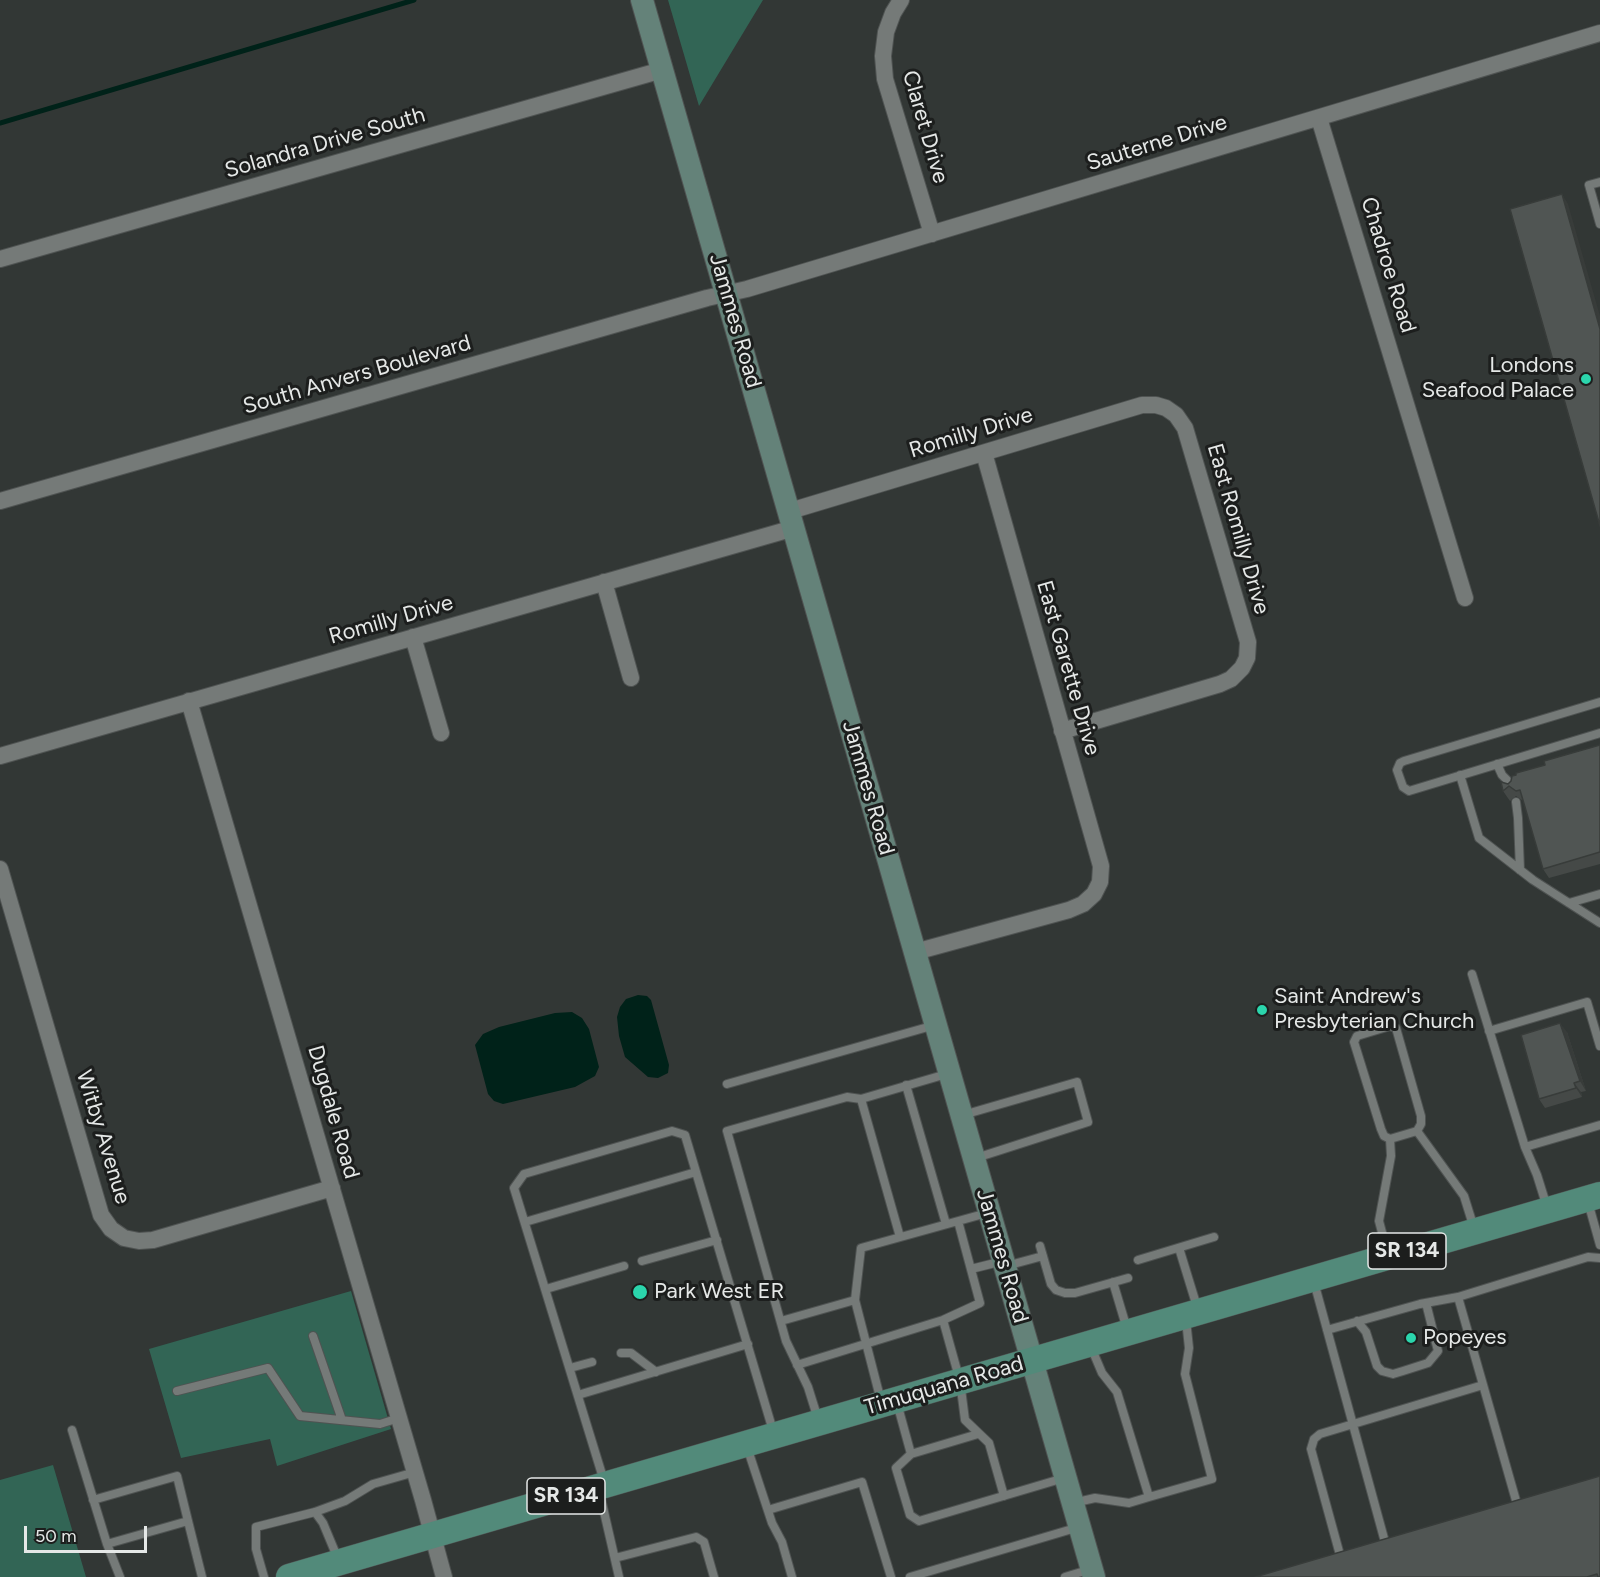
<!DOCTYPE html>
<style>
body{margin:0}
#map{position:relative;width:1600px;height:1577px;overflow:hidden;background:#323735;font-family:Figtree,sans-serif}
canvas{display:block}
.scale{position:absolute;left:24px;top:1526px;width:123px;height:27px;box-sizing:border-box;border:3px solid #e5e8e7;border-top:0;padding-left:8px;font-size:18px;line-height:21px;white-space:nowrap;color:#e5e8e7;-webkit-text-stroke:4px #1c1e1d;paint-order:stroke}
</style>
<div id="map">
<canvas width="1600" height="1577"></canvas>
<div class="scale">50 m</div>
</div>
<script>
const ctx = document.querySelector('canvas').getContext('2d');
ctx.lineJoin = 'round';
function fillPath(path, color) { ctx.fillStyle = color; ctx.fill(path, 'evenodd'); }
const shape = rows => new Path2D(rows.map(r => 'M' + r).join(''));
function strokePath(path, color, width, dash) { ctx.strokeStyle = color; ctx.lineWidth = width; ctx.lineCap = dash ? 'butt' : 'round'; ctx.setLineDash(dash || []); ctx.stroke(path); }
function label(font, color, halo, rows, align = 'center') {
  ctx.font = font + ' Figtree,sans-serif'; ctx.lineWidth = 6; ctx.setLineDash([]); ctx.textBaseline = 'middle'; ctx.strokeStyle = halo; ctx.fillStyle = color; for (const [text, x, y, turn = 0] of rows) {
    ctx.save(); ctx.translate(x, y); ctx.rotate((+turn || 0) * Math.PI / 180); ctx.textAlign = isNaN(turn) ? turn : align; if (halo) ctx.strokeText(text, 0, 0); ctx.fillText(text, 0, 0); ctx.restore();
  }
}
const green = shape([
 [668,0,763,0,699,106],
 [351,1291,391,1429,277,1466,270,1439,181,1458,149,1349],
 [53,1465,86,1577,0,1577,0,1480]
]);
const water = shape([
 [638,995,647,996,651,1000,669,1065,668,1073,658,1078,648,1077,625,1057,619,1036,617,1017,620,1007,626,999],
 [572,1012,582,1018,589,1029,599,1067,595,1076,575,1087,503,1104,494,1101,488,1094,475,1045,483,1034,499,1027,555,1013]
]);
const stream = shape([
 [0,123,414,0]
]);
const lane = shape([
 [1600,182,1589,185,1600,224],
 [1600,702,1404,761,1400,763,1397,770,1403,787,1409,791,1600,733],
 [1497,764,1502,775,1510,783,1512,787],
 [1460,775,1479,838,1533,880,1600,923],
 [1516,802,1518,818,1520,870],
 [1569,903,1600,894],
 [1472,974,1525,1147,1537,1175,1547,1207],
 [1489,1031,1587,1002,1600,1046],
 [727,1084,935,1025],
 [906,1085,946,1224],
 [861,1099,950,1073],
 [963,1115,1077,1082,1088,1122,976,1158],
 [1390,1139,1384,1136,1381,1129,1354,1042,1357,1036,1390,1026,1396,1028,1421,1116,1421,1124,1417,1131],
 [1525,1147,1600,1125],
 [1588,1202,1600,1245],
 [525,1222,696,1172],
 [1040,1246,1051,1284,1056,1290,1065,1293,1075,1293,1128,1278],
 [1179,1248,1198,1310],
 [1388,1255,1379,1221,1391,1156,1390,1139,1417,1131,1464,1196,1474,1228],
 [1138,1260,1214,1237],
 [642,1261,717,1240],
 [1006,1266,1043,1256],
 [971,1269,1003,1261],
 [1113,1282,1127,1329],
 [1314,1282,1385,1542],
 [546,1289,624,1266],
 [1458,1297,1517,1504],
 [943,1320,960,1381,965,1420,989,1443,1004,1496],
 [781,1321,855,1300],
 [1357,1321,1366,1332,1377,1366,1382,1371,1393,1374,1403,1371,1428,1363,1438,1351,1426,1303],
 [1327,1330,1420,1304,1458,1297,1588,1257,1600,1258],
 [313,1336,342,1420],
 [1091,1347,1102,1373,1117,1392,1149,1497,1212,1479,1185,1374,1189,1348,1186,1320],
 [621,1353,631,1353,656,1372],
 [797,1365,943,1320,980,1303,958,1221],
 [570,1368,592,1362],
 [177,1391,268,1368,300,1416,380,1424,399,1418],
 [578,1395,748,1344],
 [881,1401,855,1300,861,1248,987,1213],
 [897,1403,911,1454,896,1468,910,1515,919,1521,1064,1478],
 [818,1419,808,1387,786,1341,727,1131,847,1097,861,1099,900,1237],
 [72,1430,107,1544,120,1577],
 [747,1447,772,1523,782,1542,792,1577],
 [911,1454,978,1434],
 [604,1481,514,1188,524,1174,648,1138,672,1131,685,1135,774,1434],
 [599,1490,619,1577],
 [93,1500,177,1476,188,1521],
 [1073,1503,1095,1498,1129,1503,1149,1497],
 [768,1510,862,1482,891,1577],
 [315,1512,345,1501,373,1484,415,1472],
 [107,1544,188,1521,202,1577],
 [1340,1555,1311,1449,1314,1439,1320,1434,1483,1385],
 [615,1558,696,1537,704,1542,714,1577],
 [264,1577,256,1549,256,1527,315,1512,323,1523,338,1559],
 [910,1577,1079,1527],
 [1065,1577,1091,1569]
]);
const street = shape([
 [901,0,893,13,886,32,883,56,885,79,932,234],
 [1319,118,1465,598],
 [0,259,662,70],
 [0,501,707,298,747,289,1600,33],
 [790,511,1142,405,1156,405,1166,408,1176,415,1185,428,1248,642,1247,658,1242,668,1231,679,1220,684,1062,731],
 [604,582,631,678],
 [413,637,441,733],
 [189,701,423,1500,444,1577],
 [0,756,794,528],
 [0,869,101,1215,111,1229,124,1238,139,1241,153,1240,332,1188],
 [915,952,1069,910,1083,904,1094,894,1100,882,1101,866,984,453]
]);
const secondary = shape([
 [642,0,1094,1577]
]);
const primary = shape([
 [289,1577,1600,1195]
]);
const wall = shape([
 [1600,745,1600,864,1549,878,1543,869,1523,800,1522,800,1516,796,1510,801,1503,791,1508,784,1545,765],
 [1567,1032,1586,1091,1581,1092,1582,1097,1545,1108,1539,1099],
 [1600,1476,1600,1577,1255,1577]
]);
const shadedWall = shape([
 [1562,194,1568,204,1600,316,1600,329],
 [1560,1023,1567,1032,1586,1091,1580,1081],
 [1574,1083,1581,1092,1582,1097,1576,1088]
]);
const building = shape([
 [1562,194,1600,329,1600,526,1510,209,1562,194],
 [1600,745,1600,852,1543,869,1520,790,1516,791,1509,786,1503,791,1501,782,1508,784,1511,781,1512,776,1516,775,1516,773,1545,765,1544,761,1600,745],
 [1560,1023,1580,1081,1574,1083,1576,1088,1539,1099,1521,1035,1560,1023],
 [1600,1476,1600,1577,1598,1577,1597,1574,1587,1577,1255,1577,1600,1476]
]);
const markers = [
 [1586,379,6,"#2bd5ac"],
 [1262,1010,6,"#2bd5ac"],
 [640,1292,8,"#2bd5ac"],
 [1411,1338,6,"#2bd5ac"]
];
const shields = [
 [1407,1251,78],
 [566,1496,78]
];
const shieldNames = [
 ["SR 134",1407,1251],
 ["SR 134",566,1496]
];
const streetNames = [
 ["Claret Drive",925,127,74],
 ["Solandra Drive South",325,143,-16],
 ["Sauterne Drive",1157,143,-17],
 ["Chadroe Road",1388,265,73],
 ["Jammes Road",735,321,74],
 ["South Anvers Boulevard",357,375,-16],
 ["Romilly Drive",971,433,-17],
 ["East Romilly Drive",1238,529,74],
 ["Romilly Drive",391,620,-16],
 ["East Garette Drive",1068,668,74],
 ["Jammes Road",868,788,74],
 ["Dugdale Road",333,1112,74],
 ["Witby Avenue",103,1137,73],
 ["Jammes Road",1002,1256,74],
 ["Timuquana Road",944,1386,-16]
];
const poiNames = [
 ["Londons",1574,366,"right"],
 ["Seafood Palace",1574,391,"right"],
 ["Saint Andrew's",1274,997],
 ["Presbyterian Church",1274,1022],
 ["Park West ER",654,1292],
 ["Popeyes",1423,1338]
];
fillPath(green, '#326555');
fillPath(water, '#002219');
strokePath(stream, '#002219', 5);
strokePath(lane, '#4f5352', 10);
strokePath(street, '#4f5352', 18);
strokePath(secondary, '#4f5352', 24);
strokePath(primary, '#4f5352', 27);
strokePath(lane, '#757a78', 8);
strokePath(street, '#757a78', 16);
strokePath(secondary, '#648279', 22);
strokePath(primary, '#528a7a', 26);
fillPath(wall, '#454947');
fillPath(shadedWall, '#383c3a');
fillPath(building, '#505553');
strokePath(building, '#383c3a', 1.5);
for (const [x, y, r, color] of markers) { const dot = new Path2D(); dot.arc(x, y, r, 0, 2 * Math.PI); ctx.fillStyle = color; ctx.fill(dot); strokePath(dot, '#1c1e1d', 2); }
for (const [x, y, w] of shields) { const box = new Path2D(); box.roundRect(x - w / 2, y - 18, w, 36, 4.5); ctx.fillStyle = '#1c1e1d'; ctx.fill(box); strokePath(box, '#e5e8e7', 1.5); }
label('bold 21px', '#e5e8e7', null, shieldNames);
label('22px', '#e5e8e7', '#1c1e1d', streetNames);
label('22px', '#e5e8e7', '#1c1e1d', poiNames, 'left');
</script>
